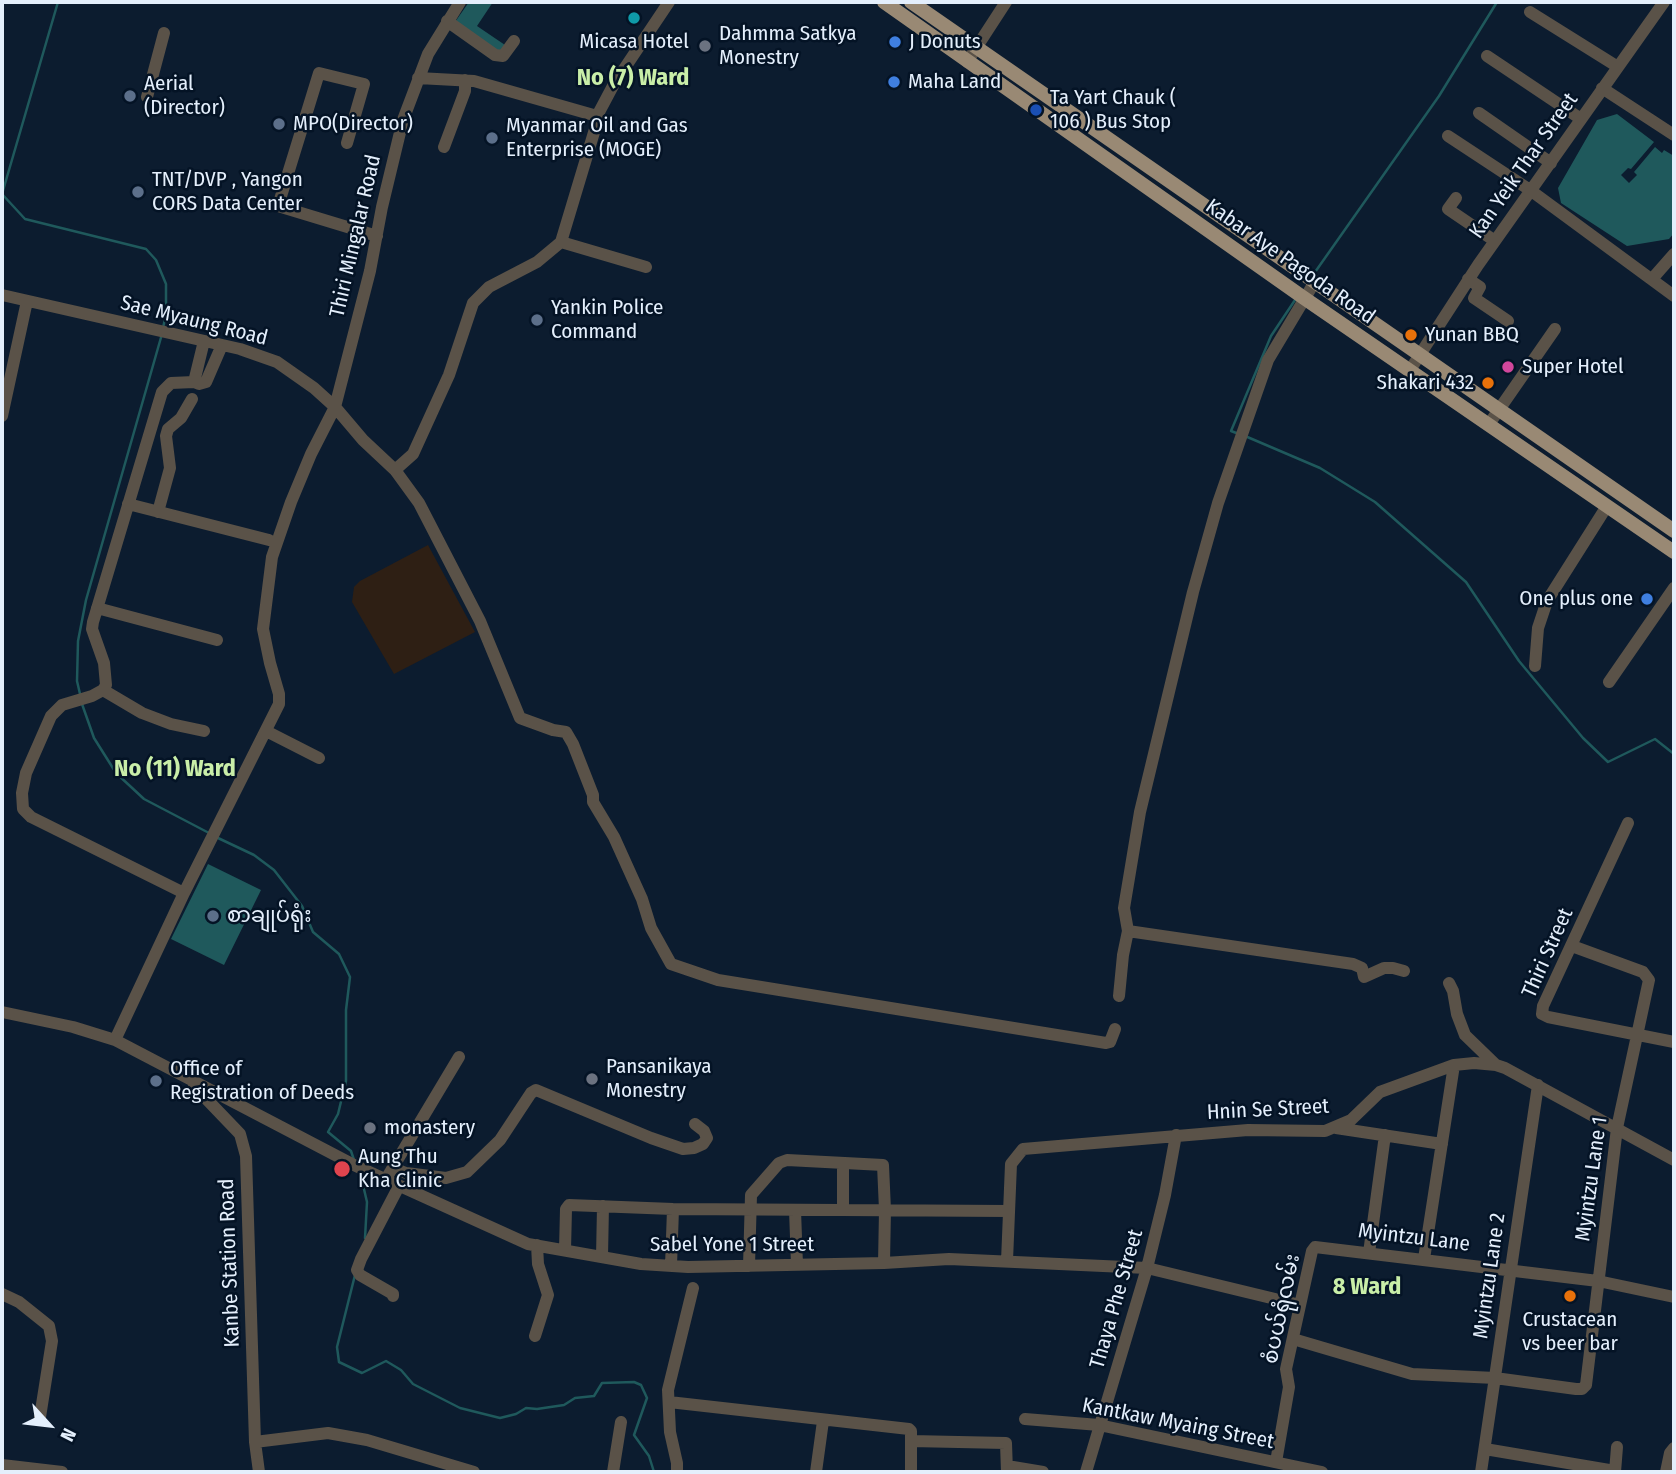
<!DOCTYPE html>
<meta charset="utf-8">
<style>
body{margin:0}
#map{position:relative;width:1676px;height:1474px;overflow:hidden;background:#0c1c2f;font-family:"Fira Sans Condensed",sans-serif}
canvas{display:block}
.frame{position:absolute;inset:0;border:4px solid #e4effc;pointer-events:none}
.north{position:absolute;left:14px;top:1390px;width:70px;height:70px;-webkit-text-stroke:5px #041325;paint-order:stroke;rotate:117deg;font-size:19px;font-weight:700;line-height:28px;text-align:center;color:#e4effc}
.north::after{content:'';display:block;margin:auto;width:24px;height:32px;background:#e4effc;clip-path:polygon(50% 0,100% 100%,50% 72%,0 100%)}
</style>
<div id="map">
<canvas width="1676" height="1474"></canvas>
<div class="frame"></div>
<div class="north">N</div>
</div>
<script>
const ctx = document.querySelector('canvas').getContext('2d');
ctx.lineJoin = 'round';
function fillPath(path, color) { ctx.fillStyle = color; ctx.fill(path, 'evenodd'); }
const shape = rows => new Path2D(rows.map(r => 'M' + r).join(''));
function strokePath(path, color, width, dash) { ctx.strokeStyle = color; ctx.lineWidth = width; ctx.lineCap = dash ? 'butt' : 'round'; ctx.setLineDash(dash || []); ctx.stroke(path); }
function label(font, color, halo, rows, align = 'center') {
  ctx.font = font + ' "Fira Sans Condensed","Noto Sans Myanmar",sans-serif'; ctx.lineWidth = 5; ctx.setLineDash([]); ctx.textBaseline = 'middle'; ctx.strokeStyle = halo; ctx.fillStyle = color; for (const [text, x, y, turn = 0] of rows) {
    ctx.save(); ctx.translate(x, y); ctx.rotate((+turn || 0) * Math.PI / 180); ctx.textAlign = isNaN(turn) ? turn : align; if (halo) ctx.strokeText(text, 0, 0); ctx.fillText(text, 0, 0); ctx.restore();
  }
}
const education = shape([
 [428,545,475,632,394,674,352,602,354,587,360,581]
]);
const water = shape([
 [469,2,493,2,477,26,505,45,500,53,455,22],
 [1617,114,1654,142,1631,169,1628,168,1621,175,1629,183,1637,175,1634,172,1655,147,1662,153,1664,150,1674,156,1674,233,1669,239,1627,246,1561,203,1558,188,1597,120],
 [208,864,261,890,224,965,171,939]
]);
const stream = shape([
 [58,2,2,194,25,219,146,249,156,260,166,284,166,314,163,328],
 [1313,275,1439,96,1497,2],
 [1239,434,1231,431,1271,336,1295,300],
 [1245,436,1320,468,1375,502,1466,582,1519,661,1583,738,1608,762,1655,739,1674,754],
 [80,694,77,681,78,641,86,600,162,334],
 [82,704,94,738,116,773,144,799,209,833],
 [218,838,254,855,274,870,302,906,313,932,339,954,350,977,346,1010,346,1081,338,1114,328,1132,351,1151,354,1160],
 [360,1172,367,1202,365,1238],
 [355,1275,337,1347,339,1362,362,1373,386,1361,401,1370,413,1384,460,1408,500,1418,516,1414,526,1408,537,1409,564,1405,575,1398,594,1396,602,1383,634,1382,641,1385,647,1398,634,1435,649,1456,654,1472]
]);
const minor = shape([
 [1530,12,1618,67],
 [447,21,495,55,503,56,514,41],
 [1487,56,1581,119],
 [967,62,1006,2],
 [418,78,474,81,597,116],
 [1602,88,1674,135],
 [147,97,164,33],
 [1479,113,1551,163],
 [1448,136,1530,190,1674,296],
 [347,143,364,84,319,73,278,206,377,236],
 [444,147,465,91,465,80],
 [1456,198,1448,209,1495,241],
 [561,242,595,129,597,116,614,84,669,2],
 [1468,279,1480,287,1474,298,1508,321],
 [1652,279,1674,254],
 [2,295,240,349,277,362,314,388,335,407,363,440,395,470,419,503,480,621,520,718,553,730,566,732,573,744,593,795,593,802,614,837,642,899,651,928,671,964,718,980,1106,1043,1110,1042,1115,1029],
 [1410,370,1478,265,1664,2],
 [194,382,204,341],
 [2,416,27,301],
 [1489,424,1555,329],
 [395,470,413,454,449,375,473,303,489,287,537,262,561,242,646,267],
 [128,504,269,540],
 [158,512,170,468,166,436,168,429,181,418,192,399],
 [97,608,217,640],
 [1535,666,1538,628,1547,601,1607,506],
 [1609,682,1674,588],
 [103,690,142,713,171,724,204,731],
 [266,731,319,758],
 [1628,823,1543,1006,1542,1014,1548,1017,1674,1042],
 [184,893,31,817,23,809,22,793,26,773,51,716,62,705,92,696,103,690,106,685,104,663,92,629,93,622,162,392,171,383,194,382,199,384,206,382,222,345],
 [1128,931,1353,964,1362,968,1364,977,1384,968,1393,968,1404,971],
 [1449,983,1453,991,1457,1014,1465,1035,1496,1065],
 [1119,996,1123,955,1128,931,1124,908,1140,812,1193,592,1218,503,1268,360,1314,283],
 [2,1012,73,1027,115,1040,356,1166,528,1244,641,1264,688,1267,884,1263,949,1259,1147,1268,1300,1305],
 [115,1040,184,893,279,704,279,694,270,663,263,629,272,557,291,502,311,454,335,407,370,271,382,207,403,120,428,54,460,2],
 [194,1086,240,1134,246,1156,255,1442,259,1472],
 [1336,1128,1442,1144],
 [843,1163,843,1210],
 [393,1168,406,1173,446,1178,467,1172,500,1140,531,1093,536,1090,651,1138,683,1149,694,1148,703,1144,707,1138,704,1131,695,1124],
 [389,1174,459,1057],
 [795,1210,797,1265],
 [565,1250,566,1209,569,1205,673,1209,1009,1211],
 [1369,1253,1385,1135],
 [602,1257,603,1206],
 [1424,1259,1454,1065],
 [1007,1261,1011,1164,1023,1149,1248,1130,1325,1131,1351,1120,1380,1092,1454,1065,1474,1063,1496,1065,1505,1068,1674,1160],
 [671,1266,673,1209],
 [749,1266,751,1195,779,1163,787,1160,883,1165,885,1210,884,1263],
 [2,1294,19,1302,49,1326,52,1341,40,1417],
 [393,1296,393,1294,360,1275,357,1270,361,1259,399,1186],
 [535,1336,548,1295,538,1264,537,1245],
 [1293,1339,1412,1374,1495,1378,1576,1389,1582,1389,1586,1385,1617,1128,1649,980,1643,972,1572,946],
 [669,1402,909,1429,911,1431,911,1472],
 [1025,1419,1099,1425,1322,1472],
 [911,1441,1006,1443,1007,1472],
 [255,1442,328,1433,367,1440,474,1472],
 [1485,1449,1615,1471],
 [1276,1462,1289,1387,1286,1369,1312,1251,1315,1247,1598,1281,1674,1297],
 [2,1465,62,1472],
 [1007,1466,1043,1472],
 [613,1472,621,1422],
 [677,1472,677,1463,670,1432,668,1390,693,1288],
 [816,1472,823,1421],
 [1086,1472,1147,1268,1165,1195,1176,1135],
 [1481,1472,1538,1085],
 [1615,1472,1617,1447],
 [1666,1472,1670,1453,1674,1448]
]);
const major = shape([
 [884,2,1304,298,1674,552],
 [911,2,1674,531]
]);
const markers = [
 [634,18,7,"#0f9aa8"],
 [895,42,7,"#3f7fe0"],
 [705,46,7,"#6b7280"],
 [894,82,7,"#3f7fe0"],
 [130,96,7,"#5c6f8a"],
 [1036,110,7,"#1a4fb4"],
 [279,124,7,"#5c6f8a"],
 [492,138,7,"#5c6f8a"],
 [138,192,7,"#5c6f8a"],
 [537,320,7,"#5c6f8a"],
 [1411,335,7,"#e8710a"],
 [1508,367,7,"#d1479c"],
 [1488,383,7,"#e8710a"],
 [1647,599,7,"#3f7fe0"],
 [213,916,7,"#5c6f8a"],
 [592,1079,7,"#6b7280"],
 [156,1081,7,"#5c6f8a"],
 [370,1128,7,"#6b7280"],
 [342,1169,9,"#e0444e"],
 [1570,1296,7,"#e8710a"]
];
const poiNames = [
 ["Dahmma Satkya",719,34],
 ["Monestry",719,58],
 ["Micasa Hotel",634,42,"center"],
 ["J Donuts",909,42],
 ["Maha Land",908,82],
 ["Aerial",144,84],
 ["(Director)",144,108],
 ["Ta Yart Chauk (",1050,98],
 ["106 ) Bus Stop",1050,122],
 ["MPO(Director)",293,124],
 ["Myanmar Oil and Gas",506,126],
 ["Enterprise (MOGE)",506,150],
 ["TNT/DVP , Yangon",152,180],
 ["CORS Data Center",152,204],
 ["Yankin Police",551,308],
 ["Command",551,332],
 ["Yunan BBQ",1425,335],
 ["Super Hotel",1522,367],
 ["Shakari 432",1474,383,"right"],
 ["One plus one",1633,599,"right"],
 ["စာချုပ်ရုံး",227,916],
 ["Pansanikaya",606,1067],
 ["Monestry",606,1091],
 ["Office of",170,1069],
 ["Registration of Deeds",170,1093],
 ["monastery",384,1128],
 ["Aung Thu",358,1157],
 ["Kha Clinic",358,1181],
 ["Crustacean",1570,1320,"center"],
 ["vs beer bar",1570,1344,"center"]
];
const streetNames = [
 ["Kan Yeik Thar Street",1524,166,-55],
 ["Thiri Mingalar Road",356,236,-77],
 ["Kabar Aye Pagoda Road",1290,262,35],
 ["Sae Myaung Road",194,321,14],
 ["Thiri Street",1548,953,-66],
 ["Hnin Se Street",1268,1110,-3],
 ["Myintzu Lane 1",1592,1179,-82],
 ["Myintzu Lane",1414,1238,7],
 ["Sabel Yone 1 Street",732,1245],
 ["Kanbe Station Road",230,1263,-92],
 ["Myintzu Lane 2",1490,1276,-82],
 ["Thaya Phe Street",1117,1299,-74],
 ["စံပယ်ရုံလမ်း",1282,1309,-78],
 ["Kantkaw Myaing Street",1178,1424,11]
];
const quarterNames = [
 ["No (7) Ward",633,78],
 ["No (11) Ward",175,769],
 ["8 Ward",1367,1287]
];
fillPath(education, '#2e1f14');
fillPath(water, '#1f595c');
strokePath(stream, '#1f595c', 2.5);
strokePath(minor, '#5a5248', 12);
strokePath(major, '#998974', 14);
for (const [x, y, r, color] of markers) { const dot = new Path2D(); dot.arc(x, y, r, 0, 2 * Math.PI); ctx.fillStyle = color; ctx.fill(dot); strokePath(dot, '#041325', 2.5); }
label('21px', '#e4effc', '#041325', poiNames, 'left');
label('21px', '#e4effc', '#041325', streetNames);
label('bold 24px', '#c9eea8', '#041325', quarterNames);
</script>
